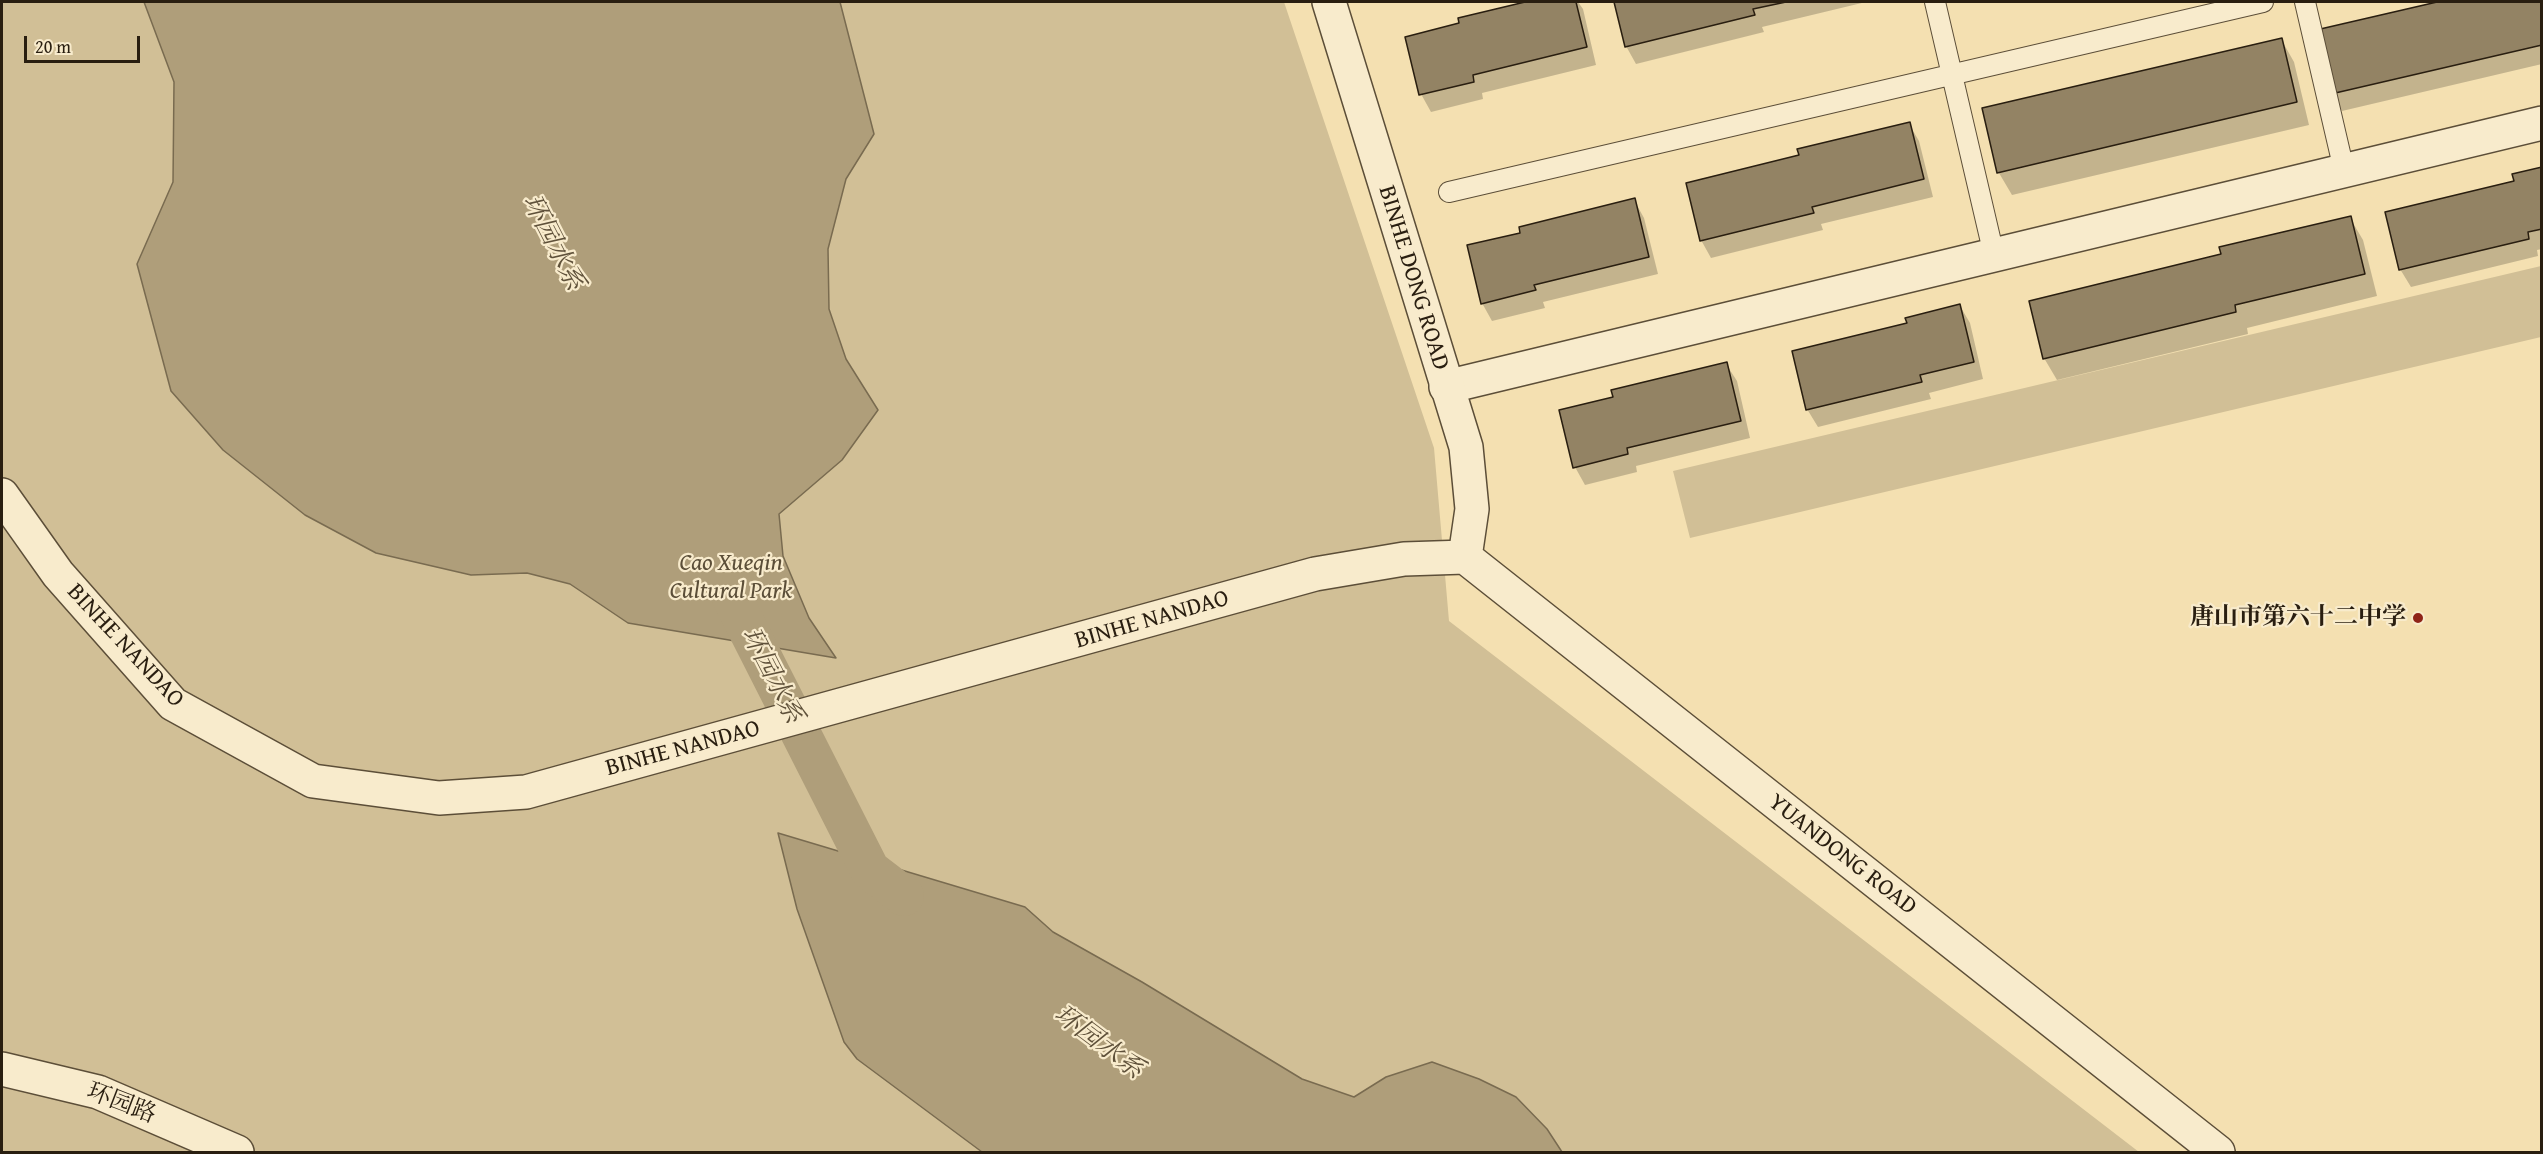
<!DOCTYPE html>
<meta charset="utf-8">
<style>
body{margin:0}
#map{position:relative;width:2543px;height:1154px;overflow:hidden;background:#f4e0b1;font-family:"Gentium Book Plus",serif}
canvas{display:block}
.frame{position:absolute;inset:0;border:3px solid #291e10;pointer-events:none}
.scale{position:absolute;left:24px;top:36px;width:116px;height:27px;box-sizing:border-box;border:3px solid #291e10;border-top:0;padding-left:8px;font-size:18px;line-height:21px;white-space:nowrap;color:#291e10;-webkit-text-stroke:4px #f8ebcc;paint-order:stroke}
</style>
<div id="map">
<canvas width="2543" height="1154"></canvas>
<div class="frame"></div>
<div class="scale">20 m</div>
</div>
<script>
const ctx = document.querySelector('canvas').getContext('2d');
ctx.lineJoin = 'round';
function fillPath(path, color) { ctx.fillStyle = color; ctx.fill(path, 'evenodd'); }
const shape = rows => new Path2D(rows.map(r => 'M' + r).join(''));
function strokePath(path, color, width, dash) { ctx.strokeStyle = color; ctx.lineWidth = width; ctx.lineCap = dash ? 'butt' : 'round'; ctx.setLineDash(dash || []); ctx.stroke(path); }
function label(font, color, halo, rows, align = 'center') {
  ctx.font = font + ' "Gentium Book Plus","Noto Serif SC",serif'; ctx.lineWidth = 4.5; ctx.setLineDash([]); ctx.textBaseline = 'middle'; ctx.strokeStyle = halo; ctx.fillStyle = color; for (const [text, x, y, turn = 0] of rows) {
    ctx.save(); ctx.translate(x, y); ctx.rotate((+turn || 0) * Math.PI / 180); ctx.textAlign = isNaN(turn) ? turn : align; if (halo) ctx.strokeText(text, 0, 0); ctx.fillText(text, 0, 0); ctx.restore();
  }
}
const green = shape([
 [2,2,1284,2,1434,448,1449,621,2139,1152,2,1152],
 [2541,266,2541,337,1690,538,1673,471]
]);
const water = shape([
 [144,2,840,2,874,134,846,179,828,249,829,309,846,359,878,410,842,460,779,514,783,556,809,618,836,658,628,623,570,584,527,573,471,575,376,553,305,515,223,450,171,391,137,264,173,182,174,82,144,2],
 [778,833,1025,907,1053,932,1142,982,1302,1079,1354,1097,1386,1077,1432,1062,1479,1079,1516,1097,1547,1129,1562,1152,982,1152,857,1059,844,1042,797,909,778,833]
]);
const shadow = shape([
 [1531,2,1578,2,1583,9,1596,65,1482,93,1483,99,1431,112,1421,94,1461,25,1459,19],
 [1615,2,1866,2,1762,27,1764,32,1636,64,1626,46],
 [2443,2,2542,2,2542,64,2342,111,2332,94,2318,31],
 [2281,39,2294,62,2309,125,2012,195,1999,173],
 [1909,124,1919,141,1933,197,1821,224,1823,230,1711,258,1701,240,1801,156],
 [2542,169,2542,249,2537,250,2538,256,2411,287,2400,269,2516,182],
 [1634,200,1644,218,1658,274,1543,302,1545,308,1492,321,1482,303,1522,234],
 [2350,218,2363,240,2377,296,2247,328,2248,334,2057,380,2044,358,2223,255],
 [1960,306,1970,323,1983,379,1929,393,1931,399,1818,427,1807,409,1909,324],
 [1726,364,1737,381,1750,438,1636,466,1637,472,1585,485,1575,467,1615,398]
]);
const canal = shape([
 [731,596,870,870,904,896]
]);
const building = shape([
 [1525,2,1576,2,1587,47,1473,75,1474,82,1419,95,1405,37,1459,23,1458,18,1525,2],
 [1614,2,1786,2,1753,9,1755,15,1625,47,1614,2],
 [2437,2,2542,2,2542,45,2331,94,2316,30,2437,2],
 [2282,38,2297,102,1997,173,1982,108,2282,38],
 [1910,122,1924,179,1812,207,1814,213,1700,241,1686,183,1799,155,1797,149,1910,122],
 [2542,167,2542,229,2528,232,2529,239,2399,270,2385,212,2514,181,2512,174,2542,167],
 [1635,198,1649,257,1534,285,1536,290,1481,304,1467,245,1520,233,1519,227,1635,198],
 [2351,216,2365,274,2235,305,2236,312,2043,359,2029,301,2221,254,2219,247,2351,216],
 [1960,304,1974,362,1920,375,1922,382,1806,410,1792,351,1907,323,1905,318,1960,304],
 [1727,362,1741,421,1627,448,1628,454,1573,468,1559,410,1613,397,1611,390,1727,362]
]);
const service = shape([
 [1935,2,1994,255],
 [2305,2,2344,170],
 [1449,192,2263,2]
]);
const minor = shape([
 [1446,387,2542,123],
 [2,1069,98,1092,237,1152]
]);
const tertiary = shape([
 [1329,2,1466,447,1472,509,1465,557],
 [2,495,58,574,173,704,313,781,439,798,526,792,1315,574,1404,559,1465,557],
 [1465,557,2218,1152]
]);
const markers = [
 [2418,618,6,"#8f2418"]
];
const streetNames = [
 ["BINHE DONG ROAD",1413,278,73],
 ["BINHE NANDAO",1152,620,-16],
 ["BINHE NANDAO",125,646,47],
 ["BINHE NANDAO",683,749,-15],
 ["YUANDONG ROAD",1842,855,38],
 ["环园路",121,1104,21]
];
const parkNames = [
 ["Cao Xueqin",731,564],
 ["Cultural Park",731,592]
];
const poiNames = [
 ["唐山市第六十二中学",2406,618]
];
const waterNames = [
 ["环园水系",552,243,63],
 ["环园水系",771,676,63],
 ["环园水系",1098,1043,37]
];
fillPath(green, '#d1bf96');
fillPath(water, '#af9e7a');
strokePath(water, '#796b50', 1.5);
fillPath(shadow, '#0003');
strokePath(canal, '#af9e7a', 40);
fillPath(building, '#938364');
strokePath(building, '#291e10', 1.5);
strokePath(service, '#5c4e38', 22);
strokePath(minor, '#5c4e38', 36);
strokePath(tertiary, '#5c4e38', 36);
strokePath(service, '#f8ebcc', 20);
strokePath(minor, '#f8ebcc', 33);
strokePath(tertiary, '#f8ebcc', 33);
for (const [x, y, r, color] of markers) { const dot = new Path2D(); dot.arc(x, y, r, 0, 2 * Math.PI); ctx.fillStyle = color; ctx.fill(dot); strokePath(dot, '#f8ebcc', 2); }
label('24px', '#291e10', '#f8ebcc', streetNames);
label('italic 24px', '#5b4e38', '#f8ebcc', parkNames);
label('bold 24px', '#291e10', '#f8ebcc', poiNames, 'right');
label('italic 26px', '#5f513a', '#f8ebcc', waterNames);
</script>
